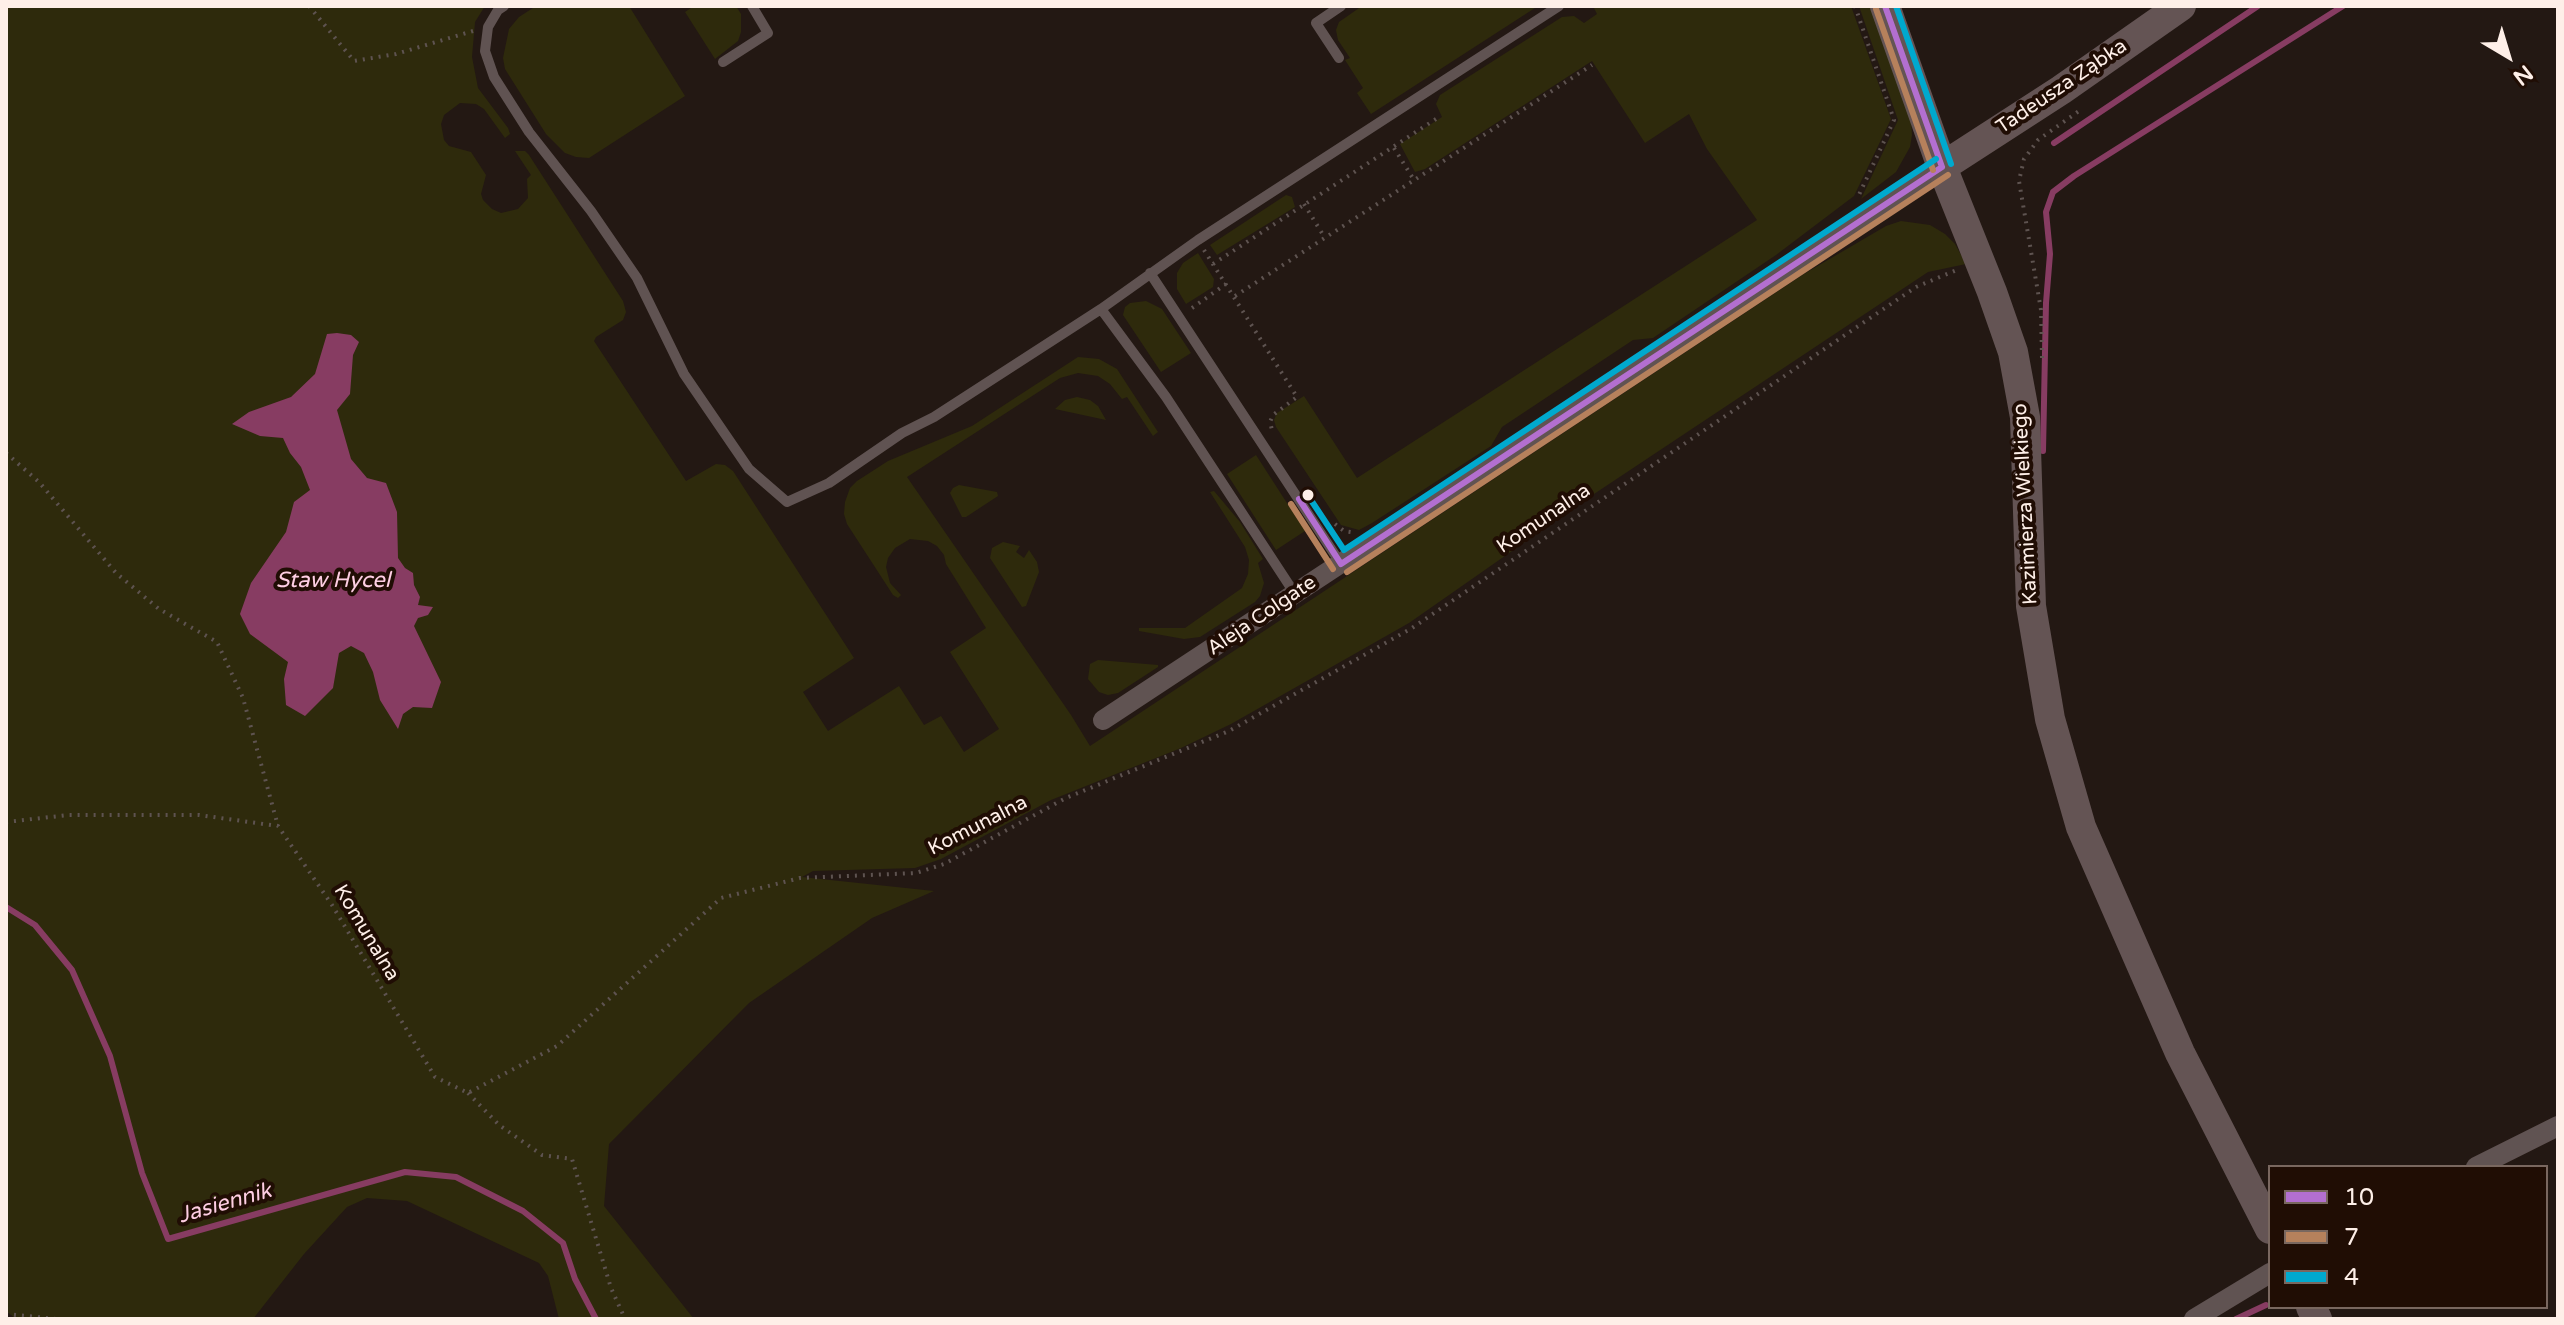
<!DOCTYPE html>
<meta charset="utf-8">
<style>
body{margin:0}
#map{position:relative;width:2564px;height:1325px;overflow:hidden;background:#231813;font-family:"Varela Round",sans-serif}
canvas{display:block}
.frame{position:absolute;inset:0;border:8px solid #feefe8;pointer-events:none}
.legend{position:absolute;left:2268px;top:1165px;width:280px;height:144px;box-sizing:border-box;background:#200d04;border:2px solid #79675f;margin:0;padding:10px 14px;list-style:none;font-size:24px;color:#feefe8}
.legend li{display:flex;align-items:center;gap:16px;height:40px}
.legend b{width:40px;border:2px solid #79675f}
.north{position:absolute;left:2468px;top:16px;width:80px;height:80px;-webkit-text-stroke:6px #200d04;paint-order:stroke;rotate:142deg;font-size:22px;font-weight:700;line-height:32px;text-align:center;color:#feefe8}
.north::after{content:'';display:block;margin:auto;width:28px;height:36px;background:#feefe8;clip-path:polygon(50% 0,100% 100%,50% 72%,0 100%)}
</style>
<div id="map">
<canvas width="2564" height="1325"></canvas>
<div class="frame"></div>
<ul class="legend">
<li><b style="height:10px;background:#b36fd0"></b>10</li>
<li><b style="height:10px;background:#b6815c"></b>7</li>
<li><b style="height:10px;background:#00a9ce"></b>4</li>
</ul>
<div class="north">N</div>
</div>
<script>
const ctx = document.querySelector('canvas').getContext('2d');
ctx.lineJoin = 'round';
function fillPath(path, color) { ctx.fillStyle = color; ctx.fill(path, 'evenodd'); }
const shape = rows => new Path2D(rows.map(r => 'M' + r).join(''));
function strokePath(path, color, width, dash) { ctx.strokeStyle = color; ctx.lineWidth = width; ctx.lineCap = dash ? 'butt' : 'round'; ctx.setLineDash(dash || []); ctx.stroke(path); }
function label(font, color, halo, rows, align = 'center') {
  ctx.font = font + ' "Varela Round",sans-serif'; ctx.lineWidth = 8; ctx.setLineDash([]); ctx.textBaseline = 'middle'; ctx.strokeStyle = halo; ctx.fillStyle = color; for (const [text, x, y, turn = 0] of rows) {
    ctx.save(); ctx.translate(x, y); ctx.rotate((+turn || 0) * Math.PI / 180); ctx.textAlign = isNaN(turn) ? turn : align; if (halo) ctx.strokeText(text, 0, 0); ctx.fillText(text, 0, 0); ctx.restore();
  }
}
const green = shape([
 [6,6,485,6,475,22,472,57,478,88,508,128,510,134,505,138,484,109,476,104,460,103,444,115,441,124,444,140,449,146,471,152,486,175,481,194,483,200,492,209,501,213,518,209,528,198,527,179,531,175,515,151,525,151,529,155,623,301,626,312,623,320,596,337,594,341,686,481,716,464,725,465,733,471,854,658,803,692,828,731,899,686,924,725,941,716,964,752,999,729,950,652,986,628,946,564,944,555,937,546,928,541,910,539,895,548,888,558,886,567,890,583,901,595,898,598,893,595,847,524,844,514,845,502,850,488,857,481,888,461,972,426,1078,357,1099,359,1117,369,1158,432,1153,436,1127,397,1122,399,1110,384,1098,376,1078,373,1060,378,907,477,1071,715,1090,746,1804,274,1886,226,1901,221,1930,225,1945,234,1955,244,1966,264,1928,272,1585,500,1409,623,1231,724,1181,748,1051,800,941,859,915,868,813,871,802,877,934,891,872,918,749,1003,609,1144,604,1206,694,1319,559,1319,548,1276,539,1263,407,1201,367,1198,347,1207,304,1254,253,1319,16,1319,6,1311],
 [536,6,629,6,685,96,589,158,576,157,565,153,546,134,505,69,503,58,509,29,519,17],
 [694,6,736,6,741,14,741,32,738,41,715,59,685,12],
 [1362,6,1538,6,1371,114,1357,93,1363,88,1345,60,1350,58,1338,40,1336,30,1339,22],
 [1593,6,1851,6,1891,119,1854,196,1776,255,1653,338,1633,340,1502,427,1491,446,1372,523,1359,530,1341,525,1276,427,1274,420,1277,413,1304,396,1357,478,1757,220,1707,149,1689,114,1645,143,1592,61,1425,169,1415,172,1400,144,1442,117,1436,104,1440,95,1562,17,1574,16,1584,23,1597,14],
 [1859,6,1871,6,1911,120,1912,135,1910,147,1896,172,1861,199,1898,120],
 [1286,195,1292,197,1295,207,1217,255,1210,245],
 [1198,253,1214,279,1213,287,1186,304,1177,289,1177,273,1183,263],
 [1146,301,1162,309,1191,353,1161,372,1123,315,1125,307,1130,303],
 [1077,397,1090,400,1098,406,1106,420,1055,409,1065,400],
 [1256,455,1305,531,1276,550,1227,474],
 [959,485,997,492,998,496,966,517,962,517,950,493,953,488],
 [1214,491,1240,522,1263,559,1258,563,1264,583,1260,596,1255,602,1200,637,1184,639,1139,631,1139,628,1185,628,1242,588,1248,574,1249,560,1245,547,1210,492],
 [1003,542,1020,546,1016,552,1024,558,1029,550,1037,562,1039,572,1026,606,1022,607,990,558,992,548],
 [1098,660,1158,665,1158,667,1118,693,1108,695,1099,692,1088,679,1090,664]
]);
const water = shape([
 [337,333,351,335,359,342,353,355,350,394,337,410,351,459,367,478,386,483,397,512,398,558,405,568,413,573,414,585,420,597,418,605,433,607,428,615,418,618,414,626,441,682,432,708,413,707,403,714,398,729,380,700,373,672,364,653,351,646,339,653,333,688,305,716,286,705,284,679,288,662,250,634,240,614,251,583,286,532,294,502,310,490,301,467,290,453,283,438,260,436,232,424,249,412,291,397,315,374,327,334]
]);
const stream = shape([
 [2054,143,2258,6],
 [2043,451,2046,303,2050,254,2046,212,2053,192,2074,176,2343,6],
 [6,907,35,925,72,970,110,1056,142,1173,168,1239,405,1172,456,1177,523,1211,563,1243,575,1279,596,1319],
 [2236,1319,2266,1305]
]);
const path = shape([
 [309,6,354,61,396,54,473,31],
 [1855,6,1894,120,1857,199],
 [1394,148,1414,180],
 [1304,204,1325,238],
 [1204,250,1297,397,1273,415,1270,422,1272,430],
 [1213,264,1439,117],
 [1235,296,1592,65],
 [1192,308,1226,284],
 [2042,358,2041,310,2019,181,2024,159,2038,140,2079,111],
 [6,453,39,482,116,573,159,609,217,642,243,698,278,826],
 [1335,524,1344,531,1351,532],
 [6,822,69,815,199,815,278,826,332,905,435,1077,468,1093,557,1046,721,898,800,878,916,873,944,864,1066,798,1229,731,1412,628,1916,287,1959,269],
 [468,1093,499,1125,542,1155,572,1159,611,1288,625,1319],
 [6,1314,57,1319]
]);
const lane = shape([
 [504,6,498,10,488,27,485,51,494,77,529,132,591,211,637,278,684,374,725,434,749,469,787,502,829,483,902,433,934,417,1101,309,1198,240,1559,6],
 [1339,58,1316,23,1341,6],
 [723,62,768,33,752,6],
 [1150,273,1341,564],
 [1101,309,1166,397,1295,594]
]);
const street = shape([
 [1103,720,1942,167],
 [2476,1167,2558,1126],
 [2194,1319,2270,1273]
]);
const secondary = shape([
 [1885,6,1942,167,1992,292,2013,352,2025,417,2031,606,2050,719,2081,827,2180,1053,2270,1229],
 [1942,167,2061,90,2181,6],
 [2311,1307,2317,1319]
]);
const bus1 = shape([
 [1885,6,1942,167],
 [1299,499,1341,564],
 [1341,564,1942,167]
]);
const bus2 = shape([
 [1876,9,1933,170],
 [1291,504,1333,569],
 [1347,572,1948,175]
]);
const bus3 = shape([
 [1896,6,1951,164],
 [1307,494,1344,550,1936,159]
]);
const markers = [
 [1308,495,7,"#feefe8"]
];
const streetNames = [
 ["Tadeusza Ząbka",2062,87,-34],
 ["Kazimierza Wielkiego",2026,504,-93],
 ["Komunalna",1544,519,-34],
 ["Aleja Colgate",1262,616,-34],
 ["Komunalna",978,826,-27],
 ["Komunalna",366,933,59]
];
const waterNames = [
 ["Staw Hycel",333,581],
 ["Jasiennik",225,1204,-16]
];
fillPath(green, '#2e2a0c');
fillPath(water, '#873c62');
strokePath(stream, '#873c62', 6);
strokePath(path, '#5e5350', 4, [2, 6]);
strokePath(lane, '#605352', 10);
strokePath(street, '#605352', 20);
strokePath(secondary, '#645454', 30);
strokePath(bus1, '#b36fd0', 6);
strokePath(bus2, '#b6815c', 6);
strokePath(bus3, '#00a9ce', 6);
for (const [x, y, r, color] of markers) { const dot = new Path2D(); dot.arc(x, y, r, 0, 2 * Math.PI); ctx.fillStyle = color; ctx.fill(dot); strokePath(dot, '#200d04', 3); }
label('20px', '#feefe8', '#200d04', streetNames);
label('italic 22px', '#fecee3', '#200d04', waterNames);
</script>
